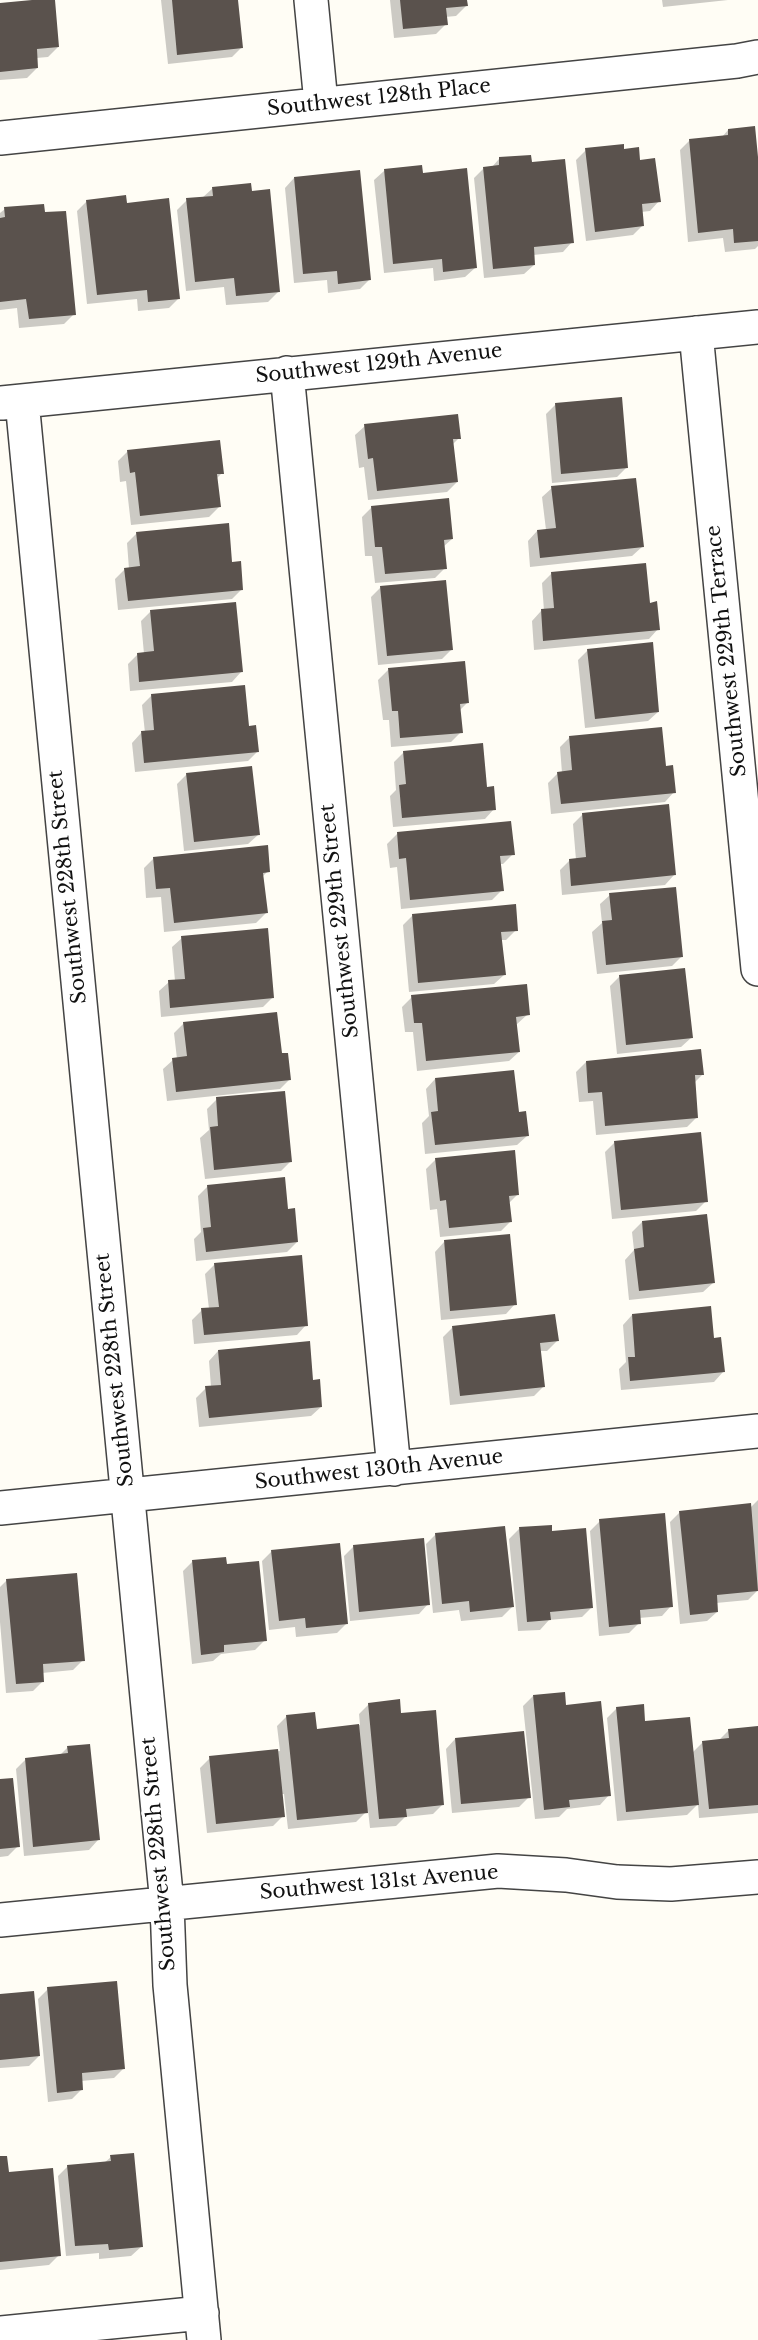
<!DOCTYPE html>
<style>
body{margin:0}
canvas{display:block;background:#fffdf5}
</style>
<canvas width="758" height="2340"></canvas>
<script>
const ctx = document.querySelector('canvas').getContext('2d');
ctx.lineJoin = 'round';
function fillPath(path, color) { ctx.fillStyle = color; ctx.fill(path, 'evenodd'); }
const shape = rows => new Path2D(rows.map(r => 'M' + r).join(''));
function strokePath(path, color, width, dash) { ctx.strokeStyle = color; ctx.lineWidth = width; ctx.lineCap = dash ? 'butt' : 'round'; ctx.setLineDash(dash || []); ctx.stroke(path); }
function label(font, color, halo, rows, align = 'center') {
  ctx.font = font + ' "Libre Baskerville",serif'; ctx.lineWidth = 6; ctx.setLineDash([]); ctx.textBaseline = 'middle'; ctx.strokeStyle = halo; ctx.fillStyle = color; for (const [text, x, y, turn = 0] of rows) {
    ctx.save(); ctx.translate(x, y); ctx.rotate((+turn || 0) * Math.PI / 180); ctx.textAlign = isNaN(turn) ? turn : align; if (halo) ctx.strokeText(text, 0, 0); ctx.fillText(text, 0, 0); ctx.restore();
  }
}
const shadow = shape([
 [53,0,58,47,48,57,36,58,37,68,27,78,0,80,0,5],
 [161,0,237,0,242,47,232,57,168,64],
 [390,0,465,0,466,6,456,16,445,17,446,24,436,34,394,38],
 [662,0,728,0,663,7],
 [728,130,758,173,758,246,755,249,725,252,723,238,688,242,680,150,690,140,722,137],
 [586,150,623,151,639,161,659,201,650,211,641,212,643,225,633,235,586,241,576,160],
 [499,159,531,164,572,242,563,252,533,255,534,265,524,274,484,278,474,178,484,168,491,168],
 [384,171,421,174,475,268,465,277,434,281,433,268,384,273,374,180],
 [294,178,369,280,360,289,328,293,327,280,294,283,285,188],
 [213,188,278,292,268,302,226,305,224,287,186,291,177,210,187,200,202,198],
 [87,201,126,205,179,298,169,308,138,311,137,299,87,304,77,211],
 [5,209,74,314,64,324,19,328,17,308,0,310,0,213],
 [556,404,627,467,617,477,552,483,546,414],
 [365,426,459,438,452,445,457,482,447,492,368,500,364,467,359,468,355,435],
 [128,451,222,473,216,479,219,507,209,517,131,525,126,481,120,482,118,461],
 [552,488,642,547,632,556,530,567,528,541,537,531,546,530,542,497],
 [372,507,452,539,443,547,445,568,435,578,375,583,372,556,365,556,362,517],
 [137,533,231,564,242,589,232,599,118,610,115,579,125,569,129,569,127,543],
 [552,573,648,604,658,629,649,639,534,650,532,621,541,611,544,611,542,583],
 [381,587,452,649,442,659,378,665,371,597],
 [151,611,241,672,232,682,130,691,128,664,138,654,144,654,141,621],
 [588,650,658,712,648,721,585,728,578,660],
 [388,670,468,702,459,711,461,732,451,742,391,747,389,720,383,720,378,680],
 [152,695,247,727,257,752,248,761,135,772,132,743,141,733,145,733,142,705],
 [570,737,665,768,674,792,665,802,551,814,548,783,558,773,562,773,560,747],
 [404,752,485,789,494,809,485,819,393,827,390,796,396,790,394,762],
 [187,774,258,835,248,844,184,851,177,784],
 [583,814,674,875,665,885,562,895,560,870,570,860,576,860,573,824],
 [397,834,513,854,503,864,499,864,502,890,492,900,401,909,397,867,390,868,387,844],
 [154,858,268,871,262,877,266,913,256,923,164,932,161,897,146,898,144,868],
 [610,895,682,956,672,966,597,974,592,932,602,923,600,904],
 [413,915,516,930,506,940,501,940,504,975,494,984,409,992,403,925],
 [182,938,273,997,263,1007,161,1017,159,991,169,982,175,981,172,947],
 [620,976,691,1038,681,1047,617,1054,610,986],
 [412,997,528,1014,516,1025,519,1052,509,1061,417,1071,413,1032,405,1032,402,1007],
 [184,1023,280,1055,290,1079,280,1089,167,1101,163,1069,173,1060,177,1059,174,1033],
 [586,1062,703,1074,694,1083,697,1117,687,1127,596,1135,593,1101,579,1102,576,1072],
 [435,1079,527,1136,517,1145,425,1154,422,1123,429,1116,426,1089],
 [217,1099,291,1161,281,1171,205,1179,200,1138,209,1130,207,1109],
 [615,1142,706,1201,696,1211,612,1219,605,1152],
 [436,1159,518,1194,509,1203,511,1221,501,1231,440,1237,437,1209,430,1210,426,1169],
 [208,1186,287,1211,297,1242,287,1252,196,1261,194,1239,201,1232,198,1196],
 [642,1222,713,1283,703,1292,629,1300,625,1260,634,1250,632,1232],
 [444,1242,515,1304,506,1314,441,1320,435,1252],
 [215,1264,306,1325,297,1335,194,1344,192,1320,202,1310,209,1309,205,1274],
 [632,1315,713,1340,723,1372,714,1382,621,1390,619,1369,626,1362,623,1325],
 [452,1328,557,1341,547,1351,540,1351,544,1386,534,1396,450,1405,443,1337],
 [218,1351,312,1381,321,1407,311,1416,199,1427,196,1398,206,1388,211,1387,209,1361],
 [758,1500,758,1590,748,1600,716,1603,717,1612,707,1621,680,1624,670,1522,680,1512,750,1508],
 [600,1521,671,1606,662,1616,639,1618,639,1623,629,1633,599,1636,590,1531],
 [519,1529,551,1533,592,1607,582,1617,549,1620,540,1630,518,1631,509,1539],
 [436,1534,512,1607,502,1617,461,1621,459,1610,433,1613,426,1544],
 [354,1546,428,1604,419,1614,350,1621,344,1556],
 [272,1551,347,1623,337,1633,296,1637,295,1627,269,1630,262,1561],
 [193,1561,226,1566,265,1640,255,1650,221,1654,213,1661,192,1664,183,1571],
 [7,1580,83,1660,73,1670,42,1673,43,1681,33,1691,6,1693,0,1622,0,1587],
 [533,1696,609,1795,600,1805,567,1809,559,1817,535,1819,523,1706],
 [369,1704,400,1714,443,1804,433,1814,405,1817,396,1826,370,1828,368,1810,356,1822,288,1829,284,1794,281,1794,283,1816,273,1826,207,1833,200,1768,210,1758,280,1751,277,1726,287,1716,315,1731,360,1725,359,1714],
 [617,1708,692,1753,703,1742,718,1741,729,1730,758,1727,758,1813,699,1818,698,1804,687,1815,617,1821,607,1718],
 [455,1739,529,1797,519,1807,452,1813,446,1749],
 [68,1747,98,1840,89,1850,24,1856,16,1769,26,1759,59,1756],
 [0,1781,18,1846,8,1856,0,1857],
 [48,1989,124,2068,114,2078,81,2081,82,2089,72,2099,48,2102,38,1999],
 [0,1995,39,2056,29,2066,0,2068],
 [111,2157,141,2247,131,2256,99,2259,99,2253,66,2256,58,2176,68,2166,104,2163],
 [0,2158,59,2255,49,2265,0,2270]
]);
const building = shape([
 [32,0,55,0,59,47,37,49,38,68,0,72,0,3],
 [172,0,238,0,243,48,177,55],
 [400,0,467,0,468,6,446,8,448,25,403,29],
 [755,126,758,157,758,241,734,243,733,229,698,233,689,139,728,135,728,129],
 [624,144,624,149,639,147,640,160,655,158,661,202,642,204,644,226,595,232,585,148],
 [531,155,532,162,565,159,574,243,534,247,535,265,493,269,483,167,499,165,499,157],
 [422,165,423,173,467,168,477,268,443,272,442,259,393,264,384,169],
 [360,170,371,280,338,284,337,271,303,274,294,177],
 [251,183,252,191,270,189,280,292,236,296,234,278,195,282,186,198,213,196,212,187],
 [126,195,127,203,169,198,180,299,148,302,147,290,97,295,86,200],
 [44,204,45,212,66,211,76,315,29,319,26,299,0,302,0,218,5,217,4,207],
 [622,397,628,468,561,474,555,403],
 [458,414,461,439,453,439,458,482,377,491,373,458,368,459,364,424],
 [220,440,224,474,217,474,221,507,140,516,135,472,130,473,127,450],
 [636,478,644,547,540,558,537,530,556,528,551,486],
 [449,498,453,539,444,540,447,569,385,574,382,547,375,547,371,506],
 [229,523,232,562,241,561,243,590,128,601,124,568,140,566,136,532],
 [646,563,650,603,657,601,660,630,543,641,541,609,554,608,551,572],
 [446,580,453,650,387,656,380,586],
 [236,602,243,672,139,682,137,653,154,651,150,610],
 [653,642,659,712,595,719,587,649],
 [465,661,469,703,460,704,463,733,400,738,398,711,392,711,388,668],
 [245,685,249,726,256,725,259,752,144,763,141,731,154,730,151,694],
 [662,727,666,766,673,765,676,793,561,804,557,772,572,770,569,736],
 [483,743,487,787,494,786,496,810,402,818,399,785,406,784,403,751],
 [252,766,260,835,194,842,186,773],
 [669,804,676,875,571,886,569,859,586,857,582,813],
 [511,821,515,855,500,856,504,891,410,900,406,858,399,859,397,832],
 [268,845,270,872,263,873,268,913,174,923,170,888,156,889,153,857],
 [676,887,683,957,606,965,602,921,612,920,609,893],
 [516,904,518,931,501,932,506,975,418,983,412,914],
 [268,928,274,998,170,1008,168,980,185,979,181,936],
 [685,968,693,1038,626,1045,619,975],
 [527,984,530,1015,516,1017,520,1052,426,1061,422,1023,414,1023,411,995],
 [277,1012,282,1053,288,1053,291,1080,176,1092,172,1058,187,1056,183,1022],
 [701,1049,704,1075,695,1075,698,1118,605,1126,602,1092,588,1093,586,1061],
 [514,1070,519,1112,526,1111,529,1136,435,1145,431,1112,438,1111,435,1078],
 [285,1091,292,1162,214,1170,210,1127,218,1126,216,1097],
 [701,1132,708,1202,621,1210,614,1141],
 [515,1150,519,1195,509,1196,512,1222,449,1228,446,1200,440,1201,435,1158],
 [285,1177,288,1209,295,1208,298,1242,206,1252,203,1228,211,1227,207,1185],
 [707,1214,715,1283,639,1291,634,1249,644,1247,642,1221],
 [510,1234,517,1305,450,1311,444,1240],
 [302,1255,308,1326,204,1335,201,1308,219,1307,214,1263],
 [711,1306,714,1338,721,1337,725,1372,630,1381,628,1357,635,1357,632,1314],
 [555,1314,559,1341,540,1343,545,1387,460,1396,452,1326],
 [310,1341,313,1380,320,1379,322,1407,209,1418,205,1386,221,1385,218,1350],
 [751,1503,758,1591,717,1595,718,1612,690,1615,679,1511],
 [665,1513,673,1607,640,1610,641,1624,609,1627,599,1519],
 [552,1525,552,1531,586,1528,593,1608,550,1612,551,1620,527,1622,519,1527],
 [505,1526,514,1607,470,1612,469,1601,442,1604,435,1533],
 [424,1538,430,1605,359,1612,353,1545],
 [340,1543,348,1624,306,1628,305,1618,279,1621,271,1550],
 [226,1557,227,1564,259,1561,267,1641,224,1645,224,1652,201,1655,192,1560],
 [77,1573,85,1661,43,1664,44,1682,16,1684,6,1579],
 [565,1692,566,1705,601,1701,611,1796,569,1800,570,1807,544,1810,533,1695],
 [400,1699,401,1713,436,1710,444,1805,406,1809,407,1817,379,1819,368,1703],
 [644,1704,645,1721,690,1717,699,1805,626,1812,616,1707],
 [315,1712,317,1729,359,1724,368,1813,297,1820,286,1715],
 [758,1726,758,1805,709,1809,702,1741,729,1738,728,1729],
 [524,1731,531,1798,461,1804,455,1738],
 [90,1744,100,1840,33,1847,25,1758,68,1753,67,1746],
 [278,1749,285,1817,216,1824,209,1756],
 [13,1778,20,1847,0,1849,0,1779],
 [117,1981,125,2069,82,2073,83,2090,57,2093,47,1987],
 [34,1991,40,2056,0,2060,0,1994],
 [134,2153,143,2247,109,2250,108,2244,75,2246,67,2165,111,2161,110,2155],
 [0,2156,7,2156,9,2172,53,2168,61,2256,0,2262]
]);
const street = shape([
 [311,0,321,103],
 [0,138,737,61,758,57],
 [696,333,758,969],
 [287,373,394,1469],
 [22,401,167,1904,170,1985,204,2340],
 [2,403,758,327],
 [0,1508,758,1431],
 [0,1920,498,1871,566,1875,617,1882,671,1884,758,1877],
 [0,2333,202,2313]
]);
const streetNames = [
 ["Southwest 128th Place",379,98,-6],
 ["Southwest 129th Avenue",379,364,-6],
 ["Southwest 229th Terrace",727,651,-96],
 ["Southwest 228th Street",68,887,-96],
 ["Southwest 229th Street",340,921,-96],
 ["Southwest 228th Street",115,1370,-96],
 ["Southwest 130th Avenue",379,1470,-6],
 ["Southwest 228th Street",159,1854,-95],
 ["Southwest 131st Avenue",379,1883,-5]
];
fillPath(shadow, '#0003');
fillPath(building, '#5a524d');
strokePath(street, '#444', 36);
strokePath(street, '#fff', 33);
label('20px', '#111', '#fff', streetNames);
</script>
